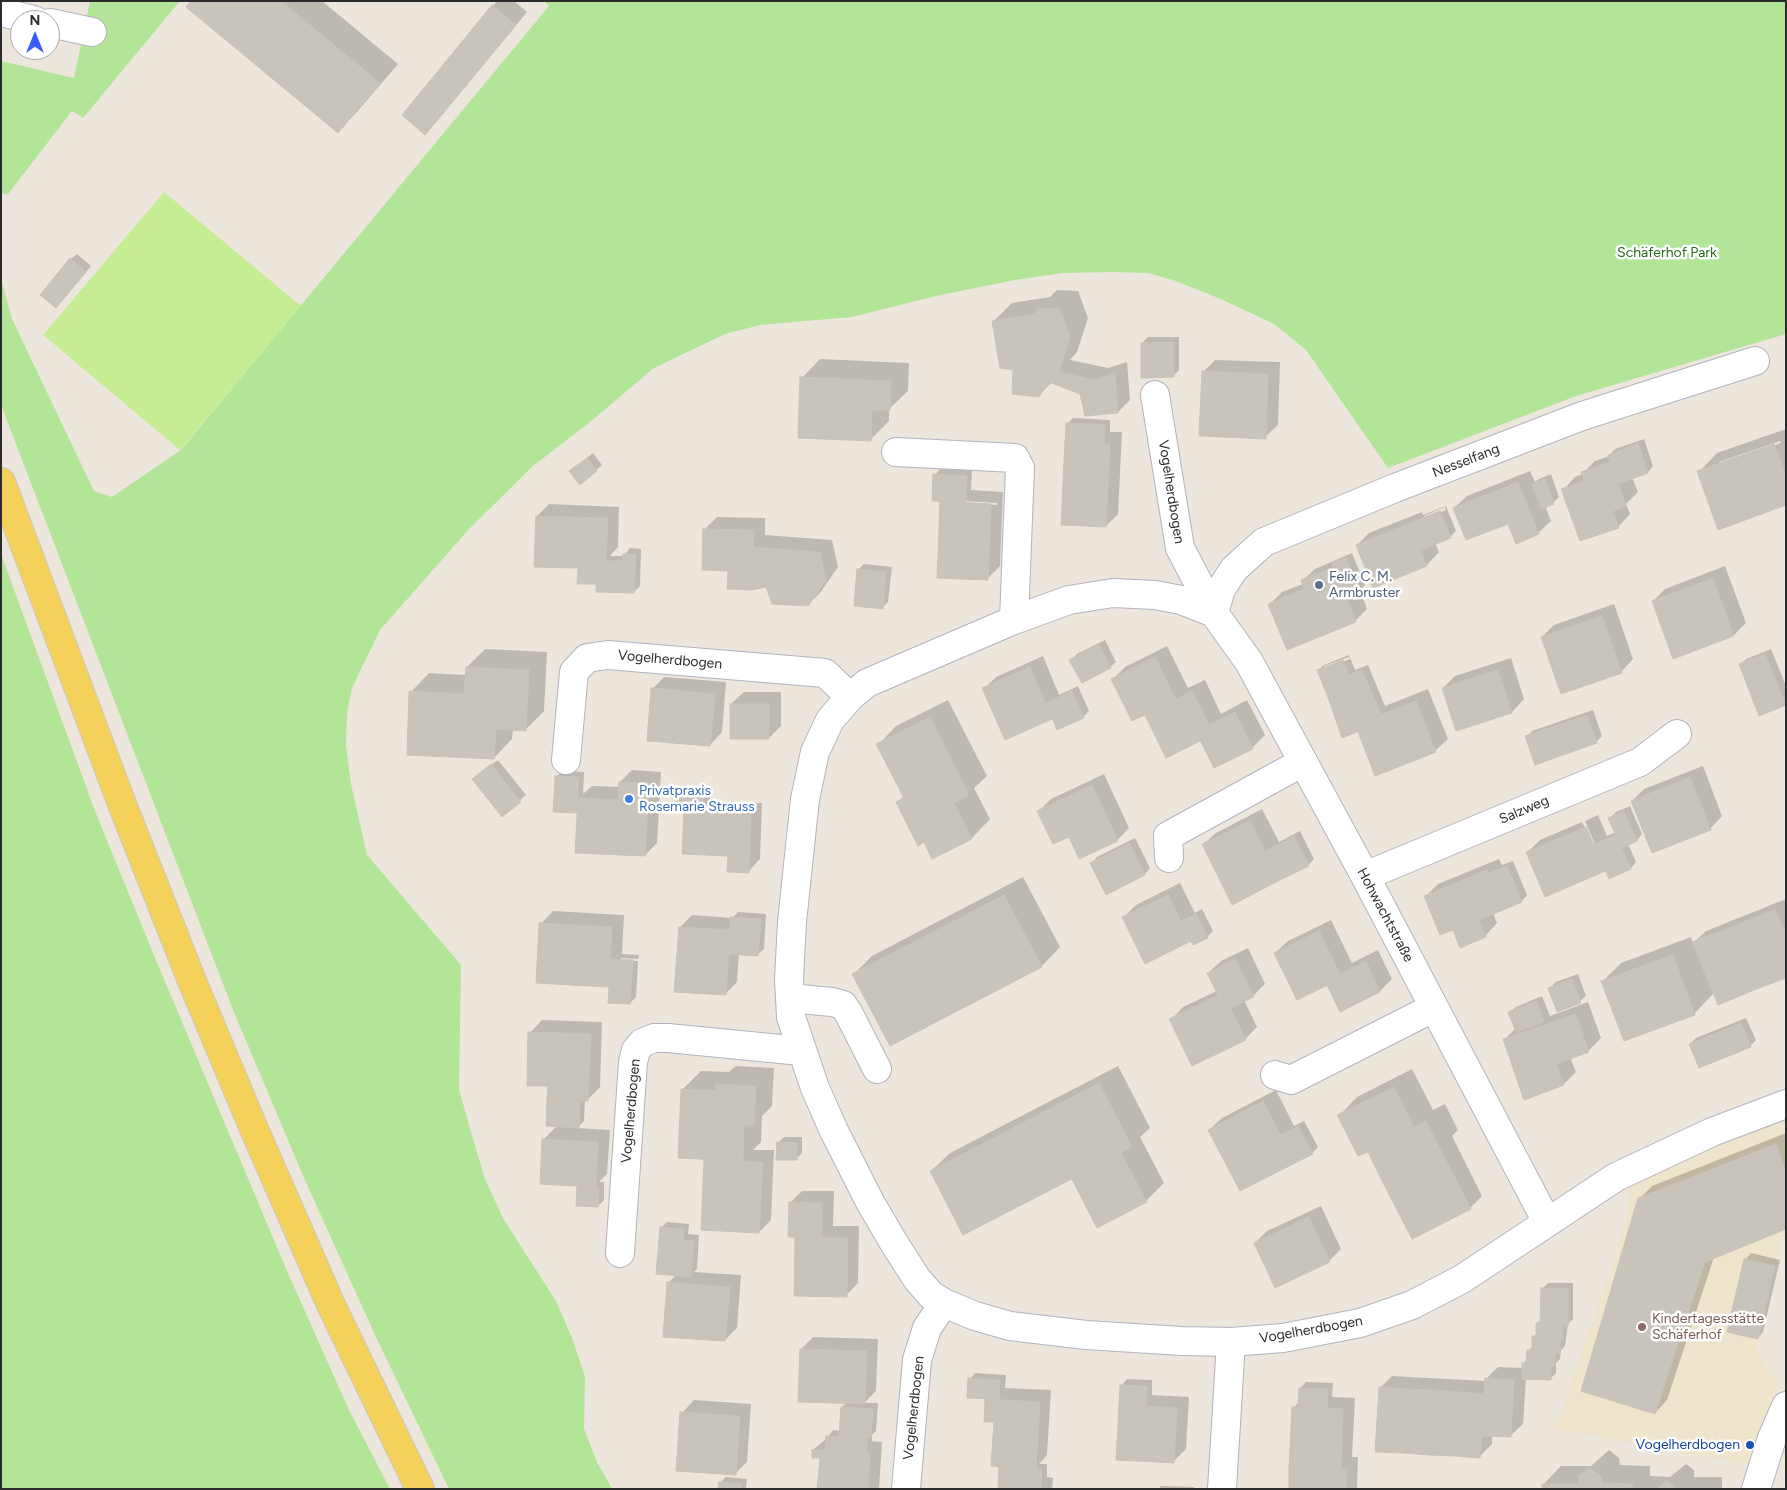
<!DOCTYPE html>
<meta charset="utf-8">
<style>
body{margin:0}
#map{position:relative;width:1787px;height:1490px;overflow:hidden;background:#ede6dd;font-family:Figtree,sans-serif}
canvas{display:block}
.frame{position:absolute;inset:0;border:2px solid #2b2b2b;pointer-events:none}
.north{position:absolute;left:10px;top:10px;width:50px;height:50px;box-sizing:border-box;background:#fff;border:1px solid #aaa;border-radius:50%;rotate:0deg;font-size:14px;font-weight:700;line-height:20px;text-align:center;color:#2b2b2b}
.north::after{content:'';display:block;margin:auto;width:18px;height:22px;background:#385cff;clip-path:polygon(50% 0,100% 100%,50% 72%,0 100%)}
</style>
<div id="map">
<canvas width="1787" height="1490"></canvas>
<div class="frame"></div>
<div class="north">N</div>
</div>
<script>
const ctx = document.querySelector('canvas').getContext('2d');
ctx.lineJoin = 'round';
function fillPath(path, color) { ctx.fillStyle = color; ctx.fill(path, 'evenodd'); }
const shape = rows => new Path2D(rows.map(r => 'M' + r).join(''));
function strokePath(path, color, width, dash) { ctx.strokeStyle = color; ctx.lineWidth = width; ctx.lineCap = dash ? 'butt' : 'round'; ctx.setLineDash(dash || []); ctx.stroke(path); }
function label(font, color, halo, rows, align = 'center') {
  ctx.font = font + ' Figtree,sans-serif'; ctx.lineWidth = 5; ctx.setLineDash([]); ctx.textBaseline = 'middle'; ctx.strokeStyle = halo; ctx.fillStyle = color; for (const [text, x, y, turn = 0] of rows) {
    ctx.save(); ctx.translate(x, y); ctx.rotate((+turn || 0) * Math.PI / 180); ctx.textAlign = isNaN(turn) ? turn : align; if (halo) ctx.strokeText(text, 0, 0); ctx.fillText(text, 0, 0); ctx.restore();
  }
}
const education = shape([
 [1786,1116,1786,1238,1781,1240,1756,1352,1778,1385,1748,1465,1556,1429,1616,1254,1627,1216,1629,1197,1627,1187,1722,1141]
]);
const green = shape([
 [90,1,180,1,83,118,72,111,8,194,1,194,1,61,74,78],
 [544,1,1786,1,1786,334,1576,396,1388,468,1306,350,1274,324,1223,300,1176,281,1148,273,1112,272,1063,273,1015,280,936,296,852,317,760,325,725,334,654,368,590,422,533,466,469,529,380,630,352,688,347,713,346,745,351,784,367,855,461,965,459,1089,469,1125,485,1179,504,1220,556,1301,572,1338,585,1377,584,1429,597,1462,612,1489,449,1489,375,1335,304,1178,233,1010,1,405,1,279,12,319,94,491,112,497,181,450,549,6],
 [1,554,95,811,153,953,287,1271,349,1410,390,1489,1,1489]
]);
const pitch = shape([
 [164,192,301,306,180,450,43,335]
]);
const shadow = shape([
 [192,1,322,1,398,64,356,113,338,131],
 [497,1,514,1,527,12,437,121,425,133,403,115],
 [77,254,91,266,62,301,71,259],
 [1057,290,1078,291,1088,318,1077,352,1070,360,1108,368,1127,362,1130,400,1118,412,1081,393,1052,382,1039,395,1015,369,994,321,1012,303,1050,297],
 [1148,337,1179,337,1179,370,1173,376,1142,343],
 [820,359,909,363,908,391,889,409,889,421,870,440,802,378],
 [1215,360,1280,362,1278,425,1265,437,1203,372],
 [1073,418,1110,420,1110,432,1122,432,1118,514,1106,526,1067,424],
 [1786,429,1786,504,1699,472,1717,453],
 [1780,441,1781,443,1719,465,1719,462],
 [1644,439,1653,466,1648,472,1632,477,1638,492,1626,504,1630,514,1618,527,1563,490,1575,477,1583,474,1583,473,1595,461,1609,456,1615,449],
 [593,453,602,465,596,470,577,466],
 [940,469,972,470,971,490,1003,492,1000,566,987,579,941,500,935,475],
 [966,501,997,503,997,505,963,503],
 [1530,471,1535,482,1539,479,1551,474,1559,497,1554,502,1545,506,1551,521,1538,533,1508,522,1454,508,1467,496],
 [549,504,619,507,618,547,610,556,624,556,630,548,641,549,640,586,634,592,598,583,579,582,579,567,537,516],
 [1446,506,1456,531,1450,537,1435,543,1439,552,1427,565,1374,586,1357,545,1369,533,1422,512,1423,515],
 [1445,507,1446,510,1424,519,1424,516],
 [717,517,765,518,765,535,832,540,838,567,820,593,807,605,767,585,729,570,705,529],
 [1352,553,1365,585,1360,590,1367,609,1355,621,1270,604,1282,592,1303,584,1302,581,1315,569],
 [864,564,892,567,888,602,882,608,858,570],
 [1725,566,1746,623,1734,635,1674,657,1653,601,1665,589],
 [1614,604,1633,659,1621,672,1542,637,1554,625],
 [1105,640,1116,662,1110,667,1071,660,1077,654],
 [1167,646,1188,688,1205,680,1221,714,1247,700,1265,735,1252,748,1214,766,1200,738,1166,756,1145,714,1113,679,1125,667],
 [485,649,547,652,544,711,526,729,513,729,512,739,494,758,411,692,429,673,466,675,467,667],
 [1771,649,1786,686,1785,704,1740,665,1746,659],
 [1349,655,1355,670,1368,665,1385,706,1428,689,1448,739,1435,751,1358,729,1343,736,1318,670,1324,665],
 [1349,657,1350,659,1324,669,1324,666],
 [1353,718,1358,729,1355,729],
 [1043,656,1059,695,1078,686,1089,711,1083,717,1053,717,1005,738,984,689,996,677],
 [1511,658,1524,699,1512,712,1457,729,1443,688,1455,676],
 [664,677,726,682,722,732,710,745,652,689],
 [744,692,781,692,781,726,769,738,731,704],
 [948,700,987,776,974,788,990,819,972,838,933,857,925,841,897,803,904,796,878,745,896,726],
 [1593,710,1602,736,1596,742,1527,737,1532,731],
 [498,760,526,795,502,815,479,774],
 [1703,766,1722,816,1710,829,1632,801,1644,789],
 [632,770,661,772,657,843,645,855,579,812,555,811,556,777,562,771,584,772,583,794,592,786,620,787,620,782],
 [1104,774,1129,828,1117,840,1039,811,1051,799],
 [682,788,710,789,710,801,762,803,760,859,748,872,685,811,676,793],
 [1630,806,1642,834,1637,840,1628,844,1636,862,1631,868,1606,869,1546,896,1527,853,1540,840,1582,822,1602,866,1604,866,1585,821,1598,815,1607,836,1616,832,1610,818,1616,812],
 [1262,809,1279,842,1300,831,1314,859,1308,865,1233,903,1203,845,1216,833],
 [1135,838,1150,868,1145,874,1107,893,1092,863,1097,857],
 [1499,859,1502,865,1513,861,1527,895,1522,901,1493,913,1497,923,1485,936,1454,928,1426,896,1438,884],
 [1023,877,1060,947,1042,966,891,1045,854,974,872,956],
 [1180,883,1195,913,1202,909,1213,931,1207,937,1191,939,1124,917,1136,905],
 [1786,899,1786,977,1714,993,1694,1014,1602,982,1621,963,1691,937,1693,943,1706,931],
 [553,911,624,915,622,954,639,955,638,959,621,958,621,961,638,961,636,997,630,1003,610,986,537,981,541,924],
 [738,912,766,914,764,949,758,954,739,953,737,982,725,994,680,927,692,915,732,918],
 [1331,920,1352,963,1378,950,1392,979,1380,991,1328,984,1275,953,1288,941],
 [1248,948,1265,984,1253,996,1244,1000,1257,1027,1245,1039,1171,1020,1183,1007,1217,991,1208,973,1221,961],
 [1578,974,1586,996,1580,1001,1550,988,1556,982],
 [1542,996,1550,1016,1588,1002,1601,1038,1589,1050,1570,1057,1576,1072,1564,1084,1504,1040,1516,1028,1510,1012,1516,1007],
 [1746,1018,1756,1040,1750,1046,1690,1044,1696,1038],
 [542,1020,602,1022,600,1087,588,1099,585,1099,584,1121,577,1128,610,1130,607,1174,599,1182,604,1182,604,1200,598,1206,577,1205,578,1185,543,1140,557,1126,549,1085,530,1033],
 [736,1066,774,1068,772,1106,762,1116,761,1142,753,1150,774,1150,771,1220,759,1232,705,1160,707,1158,682,1090,701,1071,729,1072],
 [1118,1066,1150,1128,1140,1137,1164,1183,1146,1201,1072,1177,931,1171,950,1153],
 [1412,1069,1433,1110,1445,1104,1458,1130,1452,1136,1482,1196,1470,1208,1339,1116,1357,1097],
 [1276,1090,1294,1126,1304,1121,1318,1147,1312,1153,1241,1190,1209,1130,1222,1118],
 [1786,1133,1786,1228,1714,1257,1667,1400,1655,1413,1639,1199,1652,1186],
 [784,1137,802,1137,802,1153,796,1159,778,1143],
 [802,1191,834,1191,833,1226,859,1226,858,1283,846,1295,797,1236,790,1203],
 [1321,1206,1341,1249,1329,1261,1255,1243,1267,1231],
 [667,1222,689,1224,688,1234,699,1235,697,1269,694,1272,741,1275,737,1328,725,1340,668,1283,677,1274,661,1228],
 [1751,1253,1780,1260,1763,1332,1758,1338,1729,1332,1746,1259],
 [1548,1283,1573,1283,1573,1319,1568,1324,1565,1346,1561,1350,1560,1359,1556,1363,1556,1373,1550,1379,1526,1378,1523,1424,1510,1436,1492,1435,1492,1444,1479,1457,1380,1388,1392,1376,1486,1381,1486,1379,1498,1367,1523,1368,1523,1364,1528,1359,1528,1351,1534,1345,1534,1337,1537,1333,1537,1324,1541,1319,1542,1289],
 [813,1337,878,1339,876,1391,864,1403,878,1403,876,1431,872,1435,872,1441,882,1442,879,1489,819,1489,821,1457,813,1450,827,1438,833,1430,841,1431,842,1407,847,1402,801,1349],
 [975,1373,1006,1375,1005,1388,1051,1390,1047,1455,1039,1464,1047,1464,1047,1477,1053,1478,1052,1489,998,1489,1000,1487,1001,1467,1002,1466,995,1421,987,1399,988,1398,970,1379],
 [1127,1379,1152,1380,1152,1395,1189,1397,1186,1449,1174,1461,1122,1385],
 [1306,1382,1333,1383,1332,1397,1355,1398,1352,1457,1358,1457,1357,1489,1290,1489,1293,1408,1299,1402,1300,1388],
 [694,1400,751,1404,747,1462,735,1474,682,1413],
 [1609,1450,1619,1458,1620,1465,1650,1466,1650,1476,1670,1477,1686,1464,1694,1470,1694,1477,1722,1477,1722,1489,1543,1489,1543,1485,1561,1466,1591,1466],
 [726,1477,747,1479,746,1489,720,1489,720,1483],
 [1161,1486,1194,1487,1194,1489,1158,1489]
]);
const building = shape([
 [191,1,281,1,380,83,338,133,186,7,191,1],
 [492,5,516,25,425,135,402,115,492,5],
 [70,258,86,272,56,308,40,295,70,258],
 [1038,308,1060,309,1070,337,1059,372,1049,382,1039,397,1012,394,1013,370,1000,368,992,321,1035,314,1038,308],
 [1173,342,1174,377,1141,378,1141,343,1173,342],
 [1202,371,1268,374,1266,439,1199,436,1202,371],
 [1059,372,1095,380,1115,373,1118,413,1085,416,1080,394,1049,382,1059,372],
 [800,377,891,381,890,410,872,410,871,441,798,438,800,377],
 [1066,423,1105,425,1104,444,1065,442,1066,423],
 [1065,442,1110,444,1106,527,1061,525,1065,442],
 [1638,443,1648,473,1618,484,1608,455,1638,443],
 [1774,444,1786,475,1786,505,1718,530,1697,471,1774,444],
 [587,458,597,471,580,485,569,471,587,458],
 [1611,462,1626,506,1613,511,1619,528,1580,541,1561,489,1584,481,1581,472,1611,462],
 [933,474,967,476,966,502,932,501,933,474],
 [1545,479,1554,504,1541,509,1532,484,1545,479],
 [1518,482,1539,534,1516,544,1508,524,1466,540,1453,508,1518,482],
 [940,501,991,504,988,580,937,578,940,501],
 [1440,511,1451,538,1421,550,1410,523,1440,511],
 [536,516,608,518,606,561,597,561,596,584,577,584,578,568,534,567,536,516],
 [1410,523,1427,566,1373,588,1356,545,1410,523],
 [703,529,754,530,752,590,727,589,728,571,702,570,703,529],
 [753,547,820,552,826,580,808,606,772,604,766,587,752,590,753,547],
 [623,554,636,554,634,593,596,592,597,561,622,561,623,554],
 [1346,558,1360,592,1346,598,1332,563,1346,558],
 [1334,567,1356,622,1287,650,1268,604,1304,589,1301,580,1334,567],
 [857,569,886,572,883,609,854,606,857,569],
 [1713,578,1734,636,1673,659,1652,601,1713,578],
 [1602,616,1622,673,1561,694,1541,637,1602,616],
 [1099,645,1111,668,1082,683,1069,660,1099,645],
 [1765,654,1775,679,1749,690,1739,664,1765,654],
 [1155,657,1176,700,1132,721,1111,679,1155,657],
 [1343,660,1349,675,1362,670,1368,684,1329,700,1317,670,1343,660],
 [466,667,529,670,526,731,496,729,494,759,407,755,409,691,464,694,466,667],
 [1030,667,1052,719,1005,740,982,688,1030,667],
 [1498,670,1512,713,1456,731,1442,688,1498,670],
 [1775,679,1786,705,1759,716,1749,690,1775,679],
 [1368,684,1381,714,1355,724,1357,732,1342,738,1329,700,1368,684],
 [651,688,715,694,710,746,647,741,651,688],
 [1072,691,1084,718,1057,730,1046,703,1072,691],
 [1192,691,1214,734,1166,758,1145,715,1192,691],
 [1416,701,1436,752,1375,776,1355,724,1416,701],
 [730,704,769,704,769,739,730,739,730,704],
 [1235,712,1253,749,1214,768,1200,740,1214,734,1209,725,1235,712],
 [1587,715,1597,743,1535,765,1525,736,1587,715],
 [930,717,969,795,954,803,972,839,932,859,924,842,918,846,896,802,904,798,876,744,930,717],
 [491,764,521,802,502,817,472,779,491,764],
 [555,776,579,777,577,813,553,812,555,776],
 [1690,777,1711,830,1652,853,1631,801,1690,777],
 [619,782,649,783,645,856,575,853,578,798,618,800,619,782],
 [1092,785,1118,841,1079,859,1069,837,1053,844,1037,811,1092,785],
 [675,793,705,794,704,813,674,812,675,793],
 [1624,811,1637,841,1622,848,1608,818,1624,811],
 [684,812,751,815,749,873,727,872,728,856,682,854,684,812],
 [1250,821,1280,880,1232,905,1202,844,1250,821],
 [1586,827,1605,871,1545,897,1526,852,1586,827],
 [1616,835,1631,869,1609,879,1594,844,1616,835],
 [1294,836,1309,866,1280,880,1265,851,1294,836],
 [1129,843,1145,875,1106,895,1090,863,1129,843],
 [1507,866,1522,902,1503,910,1488,873,1507,866],
 [1487,870,1503,910,1479,920,1486,937,1460,948,1453,930,1440,935,1424,896,1487,870],
 [1004,895,1042,967,965,1007,927,935,1004,895],
 [1168,895,1191,941,1145,964,1122,917,1168,895],
 [1775,909,1786,935,1786,978,1759,988,1734,926,1775,909],
 [1196,914,1208,938,1193,945,1181,921,1196,914],
 [731,917,761,919,758,956,728,954,731,917],
 [539,923,612,927,609,987,536,983,539,923],
 [1734,926,1759,988,1718,1005,1692,942,1734,926],
 [679,927,730,930,726,995,674,992,679,927],
 [1319,931,1342,978,1297,1000,1274,953,1319,931],
 [927,935,965,1007,890,1046,852,974,927,935],
 [1673,955,1695,1015,1624,1041,1601,981,1673,955],
 [611,959,633,960,630,1004,608,1003,611,959],
 [1235,959,1254,997,1230,1008,1223,993,1218,995,1207,973,1235,959],
 [1366,961,1380,992,1340,1012,1327,985,1342,978,1340,974,1366,961],
 [1572,979,1581,1003,1557,1012,1548,988,1572,979],
 [1223,993,1246,1040,1192,1066,1169,1019,1223,993],
 [1537,1001,1544,1022,1516,1032,1508,1012,1537,1001],
 [1576,1014,1589,1052,1556,1064,1564,1085,1524,1100,1503,1039,1576,1014],
 [1741,1023,1751,1047,1699,1068,1689,1044,1741,1023],
 [528,1032,591,1034,588,1101,547,1099,548,1086,527,1086,528,1032],
 [1099,1083,1132,1147,1121,1153,1147,1202,1097,1228,1072,1179,1062,1184,1028,1120,1099,1083],
 [716,1084,756,1086,754,1126,744,1125,743,1161,678,1158,681,1089,716,1091,716,1084],
 [1394,1087,1414,1127,1426,1121,1440,1149,1381,1179,1368,1152,1358,1156,1337,1115,1394,1087],
 [547,1099,580,1100,579,1128,546,1126,547,1099],
 [1263,1101,1295,1163,1240,1191,1208,1130,1263,1101],
 [1028,1120,1062,1184,963,1235,930,1171,1028,1120],
 [1298,1126,1313,1154,1295,1163,1281,1135,1298,1126],
 [542,1139,598,1142,596,1187,540,1184,542,1139],
 [777,1142,797,1143,797,1160,776,1160,777,1142],
 [1776,1144,1786,1172,1786,1229,1705,1262,1655,1414,1581,1391,1638,1198,1776,1144],
 [1440,1149,1471,1209,1412,1239,1381,1179,1440,1149],
 [704,1160,763,1162,759,1233,701,1230,704,1160],
 [577,1186,599,1188,598,1207,576,1206,577,1186],
 [789,1202,822,1203,822,1238,788,1237,789,1202],
 [1309,1217,1330,1262,1275,1288,1254,1243,1309,1217],
 [660,1227,684,1229,683,1240,694,1241,691,1277,656,1274,660,1227],
 [795,1237,848,1238,847,1297,794,1296,795,1237],
 [1744,1259,1775,1266,1758,1339,1727,1332,1744,1259],
 [667,1282,730,1287,725,1341,663,1337,667,1282],
 [1541,1288,1568,1289,1568,1326,1563,1326,1563,1340,1560,1340,1560,1353,1555,1353,1555,1366,1551,1366,1551,1380,1522,1379,1522,1363,1526,1363,1527,1350,1532,1350,1532,1336,1536,1336,1536,1323,1540,1323,1541,1288],
 [800,1349,867,1351,865,1404,798,1402,800,1349],
 [968,1378,1000,1380,999,1399,967,1398,968,1378],
 [1485,1378,1514,1380,1511,1437,1481,1436,1485,1378],
 [1120,1385,1147,1386,1146,1407,1119,1405,1120,1385],
 [1379,1387,1407,1389,1403,1453,1375,1452,1379,1387],
 [1299,1388,1328,1389,1327,1409,1298,1408,1299,1388],
 [1407,1389,1434,1390,1430,1455,1403,1453,1407,1389],
 [1434,1390,1459,1392,1455,1456,1430,1455,1434,1390],
 [1459,1392,1484,1394,1480,1458,1455,1456,1459,1392],
 [985,1399,1040,1402,1036,1469,991,1466,994,1422,984,1422,985,1399],
 [1119,1405,1177,1408,1174,1463,1116,1460,1119,1405],
 [841,1407,873,1409,871,1438,839,1436,841,1407],
 [1292,1407,1343,1409,1341,1469,1289,1467,1292,1407],
 [680,1412,740,1416,736,1475,676,1471,680,1412],
 [826,1436,867,1438,867,1454,825,1451,826,1436],
 [812,1450,870,1454,868,1489,817,1489,820,1458,812,1458,812,1450],
 [999,1467,1042,1469,1041,1489,998,1487,999,1467],
 [1289,1467,1347,1469,1346,1489,1289,1489,1289,1467],
 [1590,1468,1601,1476,1602,1483,1633,1484,1632,1489,1542,1489,1542,1484,1579,1484,1579,1476,1590,1468],
 [1667,1481,1676,1489,1657,1489,1657,1488,1667,1481],
 [719,1482,742,1484,741,1489,718,1489,719,1482]
]);
const minor = shape([
 [1,12,34,20],
 [50,23,92,32],
 [1155,395,1180,548,1214,613,1249,662,1365,876,1547,1222],
 [896,452,1015,458,1020,468,1014,620],
 [1214,613,1181,600,1155,595,1113,593,1069,600,1014,620,867,683,850,697,830,720,815,752,805,799,792,922,789,979,791,1017,815,1088,834,1131,870,1202,894,1243,917,1279,931,1295,944,1303,975,1316,1010,1326,1086,1335,1182,1341,1231,1342,1283,1338,1360,1323,1412,1305,1462,1279,1616,1177,1712,1132,1786,1104],
 [1214,613,1221,589,1234,569,1264,542,1395,488,1582,416,1755,361],
 [566,760,574,672,587,658,608,655,825,673,850,697],
 [1169,858,1168,836,1303,762],
 [1365,876,1640,762,1677,734],
 [790,998,832,1002,843,1005,849,1014,877,1069],
 [1275,1075,1291,1080,1433,1008],
 [620,1253,633,1062,636,1050,642,1043,654,1038,668,1038,801,1051],
 [906,1489,917,1360,927,1328,944,1303],
 [1222,1489,1231,1342],
 [1756,1489,1772,1438,1786,1406]
]);
const major = shape([
 [1,482,122,804,192,981,254,1129,331,1305,420,1489]
]);
const markers = [
 [1319,585,5,"#5c6f8a"],
 [629,799,5,"#3f7fe0"],
 [1642,1327,5,"#8d6e63"],
 [1750,1445,5,"#1a4fb4"]
];
const parkNames = [
 ["Schäferhof Park",1667,253]
];
const streetNames = [
 ["Nesselfang",1466,461,-21],
 ["Vogelherdbogen",1171,492,81],
 ["Vogelherdbogen",670,660,5],
 ["Salzweg",1524,810,-23],
 ["Hohwachtstraße",1385,915,62],
 ["Vogelherdbogen",631,1111,-85],
 ["Vogelherdbogen",1311,1330,-10],
 ["Vogelherdbogen",914,1408,-84]
];
const serviceNames = [
 ["Felix C. M.",1329,577],
 ["Armbruster",1329,593]
];
const shopNames = [
 ["Privatpraxis",639,791],
 ["Rosemarie Strauss",639,807]
];
const educationNames = [
 ["Kindertagesstätte",1652,1319],
 ["Schäferhof",1652,1335]
];
const transitNames = [
 ["Vogelherdbogen",1740,1445]
];
fillPath(education, '#efe4cc');
fillPath(green, '#b2e598');
fillPath(pitch, '#c6ed93');
fillPath(shadow, '#0003');
fillPath(building, '#c9c4bb');
strokePath(building, '#c9c2b6', 1);
strokePath(minor, '#b1b3bf', 30);
strokePath(major, '#c8c8c8', 30);
strokePath(minor, '#fff', 28);
strokePath(major, '#f4d15a', 28);
for (const [x, y, r, color] of markers) { const dot = new Path2D(); dot.arc(x, y, r, 0, 2 * Math.PI); ctx.fillStyle = color; ctx.fill(dot); strokePath(dot, '#fff', 2); }
label('14px', '#296a18', '#fff', parkNames);
label('14px', '#2b2b2b', '#fff', streetNames);
label('14px', '#4e5e75', '#fff', serviceNames, 'left');
label('14px', '#366cbe', '#fff', shopNames, 'left');
label('14px', '#785e54', '#fff', educationNames, 'left');
label('14px', '#164399', '#fff', transitNames, 'right');
</script>
